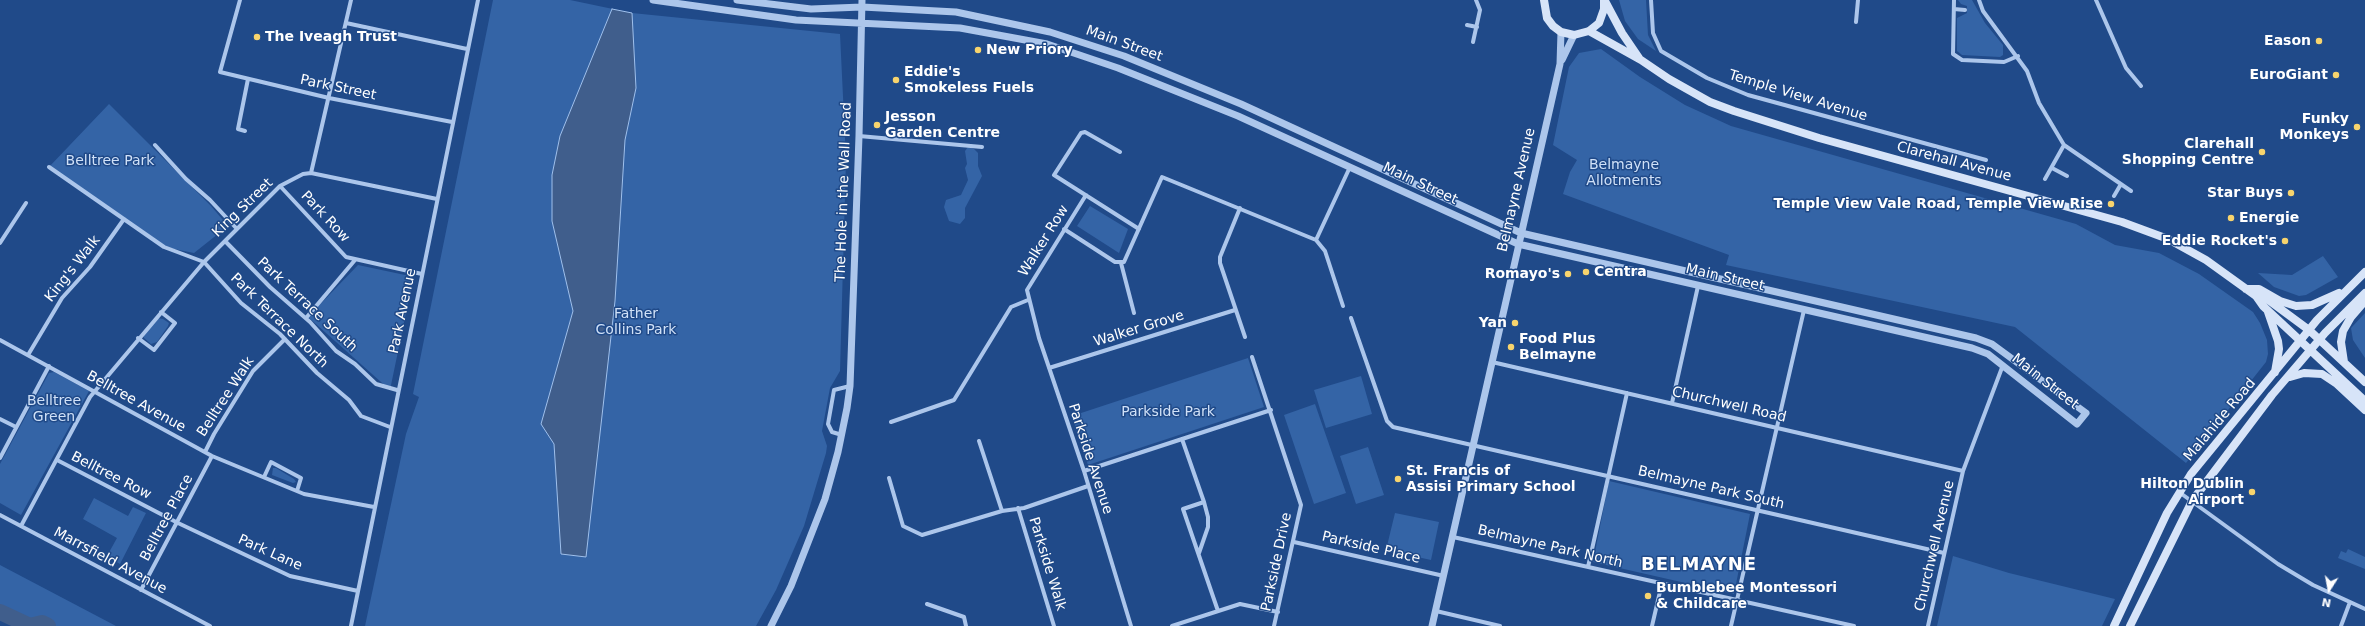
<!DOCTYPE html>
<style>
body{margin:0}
#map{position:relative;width:2365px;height:626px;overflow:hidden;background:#204a89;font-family:"DejaVu Sans",sans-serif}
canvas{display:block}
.north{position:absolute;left:2309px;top:570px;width:40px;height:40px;-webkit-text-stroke:3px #204a89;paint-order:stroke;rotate:191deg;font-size:11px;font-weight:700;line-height:16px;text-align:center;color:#fff}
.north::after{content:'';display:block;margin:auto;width:14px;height:18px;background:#fff;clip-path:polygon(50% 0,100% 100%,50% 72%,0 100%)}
</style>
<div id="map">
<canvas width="2365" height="626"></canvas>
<div class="north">N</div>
</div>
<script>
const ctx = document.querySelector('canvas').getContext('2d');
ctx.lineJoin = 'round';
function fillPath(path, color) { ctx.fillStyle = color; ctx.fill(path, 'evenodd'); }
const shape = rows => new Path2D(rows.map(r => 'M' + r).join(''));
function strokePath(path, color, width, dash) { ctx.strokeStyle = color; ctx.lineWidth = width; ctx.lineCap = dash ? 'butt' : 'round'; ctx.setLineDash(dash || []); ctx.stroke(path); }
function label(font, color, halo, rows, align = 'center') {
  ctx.font = font + ' "DejaVu Sans",sans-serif'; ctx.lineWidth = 3; ctx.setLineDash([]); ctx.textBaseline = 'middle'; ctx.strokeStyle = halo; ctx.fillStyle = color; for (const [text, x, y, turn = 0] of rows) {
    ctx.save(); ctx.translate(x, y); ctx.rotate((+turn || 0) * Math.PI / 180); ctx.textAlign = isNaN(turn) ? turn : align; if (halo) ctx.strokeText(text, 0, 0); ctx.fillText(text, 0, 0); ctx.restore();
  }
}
const green = shape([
 [493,0,570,0,632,13,840,34,846,159,840,371,830,388,822,431,827,446,826,453,804,526,776,590,756,626,365,626,406,434,419,397,413,394],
 [1619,0,1646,0,1648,35,1656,51,1638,39,1625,21],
 [1958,0,1972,0,1985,23,2003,45,2003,55,2000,57,1962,55,1957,51,1957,18,1967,13,1967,6,1961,4],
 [1601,49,1640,77,1685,105,1731,126,2076,224,2115,245,2159,253,2199,274,2253,312,2260,323,2267,340,2268,354,2266,362,2186,463,2015,327,1726,265,1729,255,1563,194,1570,172,1577,160,1553,145,1569,67,1579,53],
 [109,104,211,206,228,226,194,253,164,247,49,167],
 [968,147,974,149,978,153,978,166,982,176,965,208,965,218,960,224,949,221,944,207,946,200,961,195,968,180,965,168,967,164,965,151],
 [1090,206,1128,229,1119,253,1077,226],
 [2323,256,2338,277,2306,295,2299,296,2274,287,2258,273,2292,275],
 [358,265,405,275,413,279,390,390,308,317],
 [2365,313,2365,358,2353,340,2351,328],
 [157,318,163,319,169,323,168,326,157,342,151,344,144,338,144,334],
 [1248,358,1264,407,1088,465,1072,416],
 [54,372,89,391,21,515,0,503,0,464,49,373],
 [1361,376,1372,414,1326,428,1314,390],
 [1315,404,1346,493,1314,504,1284,415],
 [1368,447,1384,495,1356,504,1340,456],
 [273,468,276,468,294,479,296,482,293,483,272,475],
 [1609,481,1750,514,1734,594,1593,562],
 [94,498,128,516,133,507,146,513,120,564,107,556,117,538,83,519],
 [1395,513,1439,522,1431,560,1386,550],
 [2348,549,2365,557,2365,569,2338,558,2341,551,2346,553],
 [1953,556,2009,573,2115,599,2102,626,1937,626],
 [0,565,116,626,43,626,0,606]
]);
const water = shape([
 [612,9,632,13,636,88,625,140,615,301,586,557,561,554,554,444,541,424,573,311,552,221,552,175,560,136,612,9]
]);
const river = shape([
 [0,612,30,626,42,623,48,626]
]);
const minor = shape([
 [240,0,220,72,329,98,452,122],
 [1651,0,1653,33,1661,51,1707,78,1748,95,1986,160],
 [1954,0,1953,54,1962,60,2004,62,2018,56],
 [1979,0,1983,11,2027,71,2039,103,2064,145,2131,191],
 [2096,0,2126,68,2141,86],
 [1954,9,1965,10],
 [1856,22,1858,0],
 [346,23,467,49],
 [1467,25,1477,27],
 [1473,42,1480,10,1476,0],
 [245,131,238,129,248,79],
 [859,136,982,147],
 [155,145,186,179,210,200,237,229],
 [1120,152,1085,132,1081,133,1054,175,1139,229],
 [49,167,164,247,204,262,241,303,280,334,317,373,349,400,361,416,390,427],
 [2052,168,2067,176],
 [311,173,351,0],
 [2045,179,2064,145],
 [280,186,346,257,422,274],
 [1086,195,1027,290,1039,338,1084,471,1131,626],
 [2114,196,2121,184],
 [1240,208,1220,257,1220,263,1245,337],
 [1064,229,1115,262,1124,262,1162,177,1316,240],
 [225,241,270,287,310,322,336,351,355,364,376,384,397,390],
 [0,243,26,203],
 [1121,263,1134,313],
 [1343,306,1325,251,1316,240,1350,167],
 [306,318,355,260],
 [1351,318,1387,421,1393,427,1944,553],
 [138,338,154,350,175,323,161,312],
 [0,340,212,456,304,494,374,507],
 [28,355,62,298,90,267,124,219],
 [1252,357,1301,505,1274,626],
 [1492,362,1963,471],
 [1049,368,1235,310],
 [1672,403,1698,286],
 [0,419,16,427],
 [891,422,954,400,1011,307,1028,300],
 [842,435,832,432,828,424,834,390,850,386],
 [1182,439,1204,502,1183,509,1218,611],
 [979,441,1002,511],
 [205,452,214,434,253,371,285,339],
 [0,458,49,366],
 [57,460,178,523,290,576,358,591],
 [1084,471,1271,410],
 [264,477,271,462,301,478,297,491],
 [889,478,903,526,922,535,1002,511,1024,508,1088,486],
 [2179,492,2278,564,2313,585,2365,609],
 [1018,508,1054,626],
 [0,515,210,626],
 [21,526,90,397,204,262,280,186,303,174,311,173,437,199],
 [1453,537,1854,626],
 [1294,542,1444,576],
 [1199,553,1208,527,1208,517,1204,502],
 [1588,567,1627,393],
 [141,590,212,456],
 [927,604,964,617,966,626],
 [1436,611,1500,626],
 [351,626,478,0],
 [1172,626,1240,604,1278,612],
 [1652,626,1662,583],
 [1731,626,1804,310],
 [1928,626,1963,471,2003,365],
 [2341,626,2350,602]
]);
const tertiary = shape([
 [653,0,796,20,960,28,1047,44,1118,68,1238,116,1518,244,1972,348,1988,354,2077,424,2086,413,1992,344,1976,338,1521,233,1241,104,1124,56,1050,32,956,12,862,7,811,9,737,0],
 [1562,60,1574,35],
 [771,626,791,586,825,499,838,452,847,408,850,386,859,136,862,0],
 [1432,626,1560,64,1561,32]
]);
const secondary = shape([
 [1544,0,1547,18,1553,26,1561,32,1574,35,1589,31,1599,23,1604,9,1604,0],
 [1605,1,1622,33,1639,58],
 [1589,31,1641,60,1669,79,1710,102,1734,111,1819,138,2122,222,2168,239,2206,260,2256,296,2267,299,2309,330,2365,382],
 [2246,289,2259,289,2280,301,2296,306,2312,305,2339,293],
 [2256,296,2263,306,2365,401],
 [2268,312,2278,341,2279,349,2275,372],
 [2344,362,2341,342,2343,331,2351,317,2365,301],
 [2290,377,2304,373,2322,374,2337,384,2365,410],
 [2114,626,2167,513,2191,474,2317,320,2365,272],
 [2130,626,2192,501,2272,395,2325,333,2365,293]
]);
const markers = [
 [257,37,4,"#f8d46d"],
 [2319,41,4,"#f8d46d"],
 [978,50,4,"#f8d46d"],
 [2336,75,4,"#f8d46d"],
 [896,80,4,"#f8d46d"],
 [877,125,4,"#f8d46d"],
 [2357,127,4,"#f8d46d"],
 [2262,152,4,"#f8d46d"],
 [2291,193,4,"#f8d46d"],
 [2111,204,4,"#f8d46d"],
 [2231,218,4,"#f8d46d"],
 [2285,241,4,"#f8d46d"],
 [1586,272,4,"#f8d46d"],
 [1568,274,4,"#f8d46d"],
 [1515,323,4,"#f8d46d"],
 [1511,347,4,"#f8d46d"],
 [1398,479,4,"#f8d46d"],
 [2252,492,4,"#f8d46d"],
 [1648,596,4,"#f8d46d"]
];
const poiNames = [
 ["The Iveagh Trust",265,37,"left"],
 ["Eason",2311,41],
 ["New Priory",986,50,"left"],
 ["Eddie's",904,72,"left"],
 ["Smokeless Fuels",904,88,"left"],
 ["EuroGiant",2328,75],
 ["Jesson",885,117,"left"],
 ["Garden Centre",885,133,"left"],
 ["Funky",2349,119],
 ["Monkeys",2349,135],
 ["Clarehall",2254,144],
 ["Shopping Centre",2254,160],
 ["Star Buys",2283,193],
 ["Temple View Vale Road, Temple View Rise",2103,204],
 ["Energie",2239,218,"left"],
 ["Eddie Rocket's",2277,241],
 ["Centra",1594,272,"left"],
 ["Romayo's",1560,274],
 ["Yan",1507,323],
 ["Food Plus",1519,339,"left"],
 ["Belmayne",1519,355,"left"],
 ["St. Francis of",1406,471,"left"],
 ["Assisi Primary School",1406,487,"left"],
 ["Hilton Dublin",2244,484],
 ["Airport",2244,500],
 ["Bumblebee Montessori",1656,588,"left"],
 ["& Childcare",1656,604,"left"]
];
const streetNames = [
 ["Main Street",1124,44,20],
 ["Park Street",338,88,12],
 ["Temple View Avenue",1798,96,17],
 ["Clarehall Avenue",1954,162,15],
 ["Main Street",1420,184,25],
 ["Belmayne Avenue",1517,190,-77],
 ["The Hole in the Wall Road",844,192,-88],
 ["King Street",243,208,-44],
 ["Park Row",325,217,47],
 ["Walker Row",1044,241,-58],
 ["King's Walk",73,269,-52],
 ["Main Street",1725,278,13],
 ["Park Terrace South",307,305,43],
 ["Park Avenue",403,311,-78],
 ["Park Terrace North",279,321,44],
 ["Walker Grove",1139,329,-17],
 ["Main Street",2045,382,38],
 ["Belltree Walk",226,397,-57],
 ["Belltree Avenue",136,402,29],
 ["Churchwell Road",1729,405,13],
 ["Malahide Road",2220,420,-50],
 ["Parkside Avenue",1090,459,72],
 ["Belltree Row",111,476,27],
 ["Belmayne Park South",1711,488,13],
 ["Belltree Place",167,518,-62],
 ["Churchwell Avenue",1935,546,-77],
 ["Belmayne Park North",1550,547,13],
 ["Parkside Place",1371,548,13],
 ["Park Lane",270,553,24],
 ["Marrsfield Avenue",110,561,28],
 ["Parkside Drive",1277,562,-78],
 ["Parkside Walk",1047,564,73]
];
const parkNames = [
 ["Belltree Park",110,161],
 ["Belmayne",1624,165],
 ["Allotments",1624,181],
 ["Father",636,314],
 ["Collins Park",636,330],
 ["Belltree",54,401],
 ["Green",54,417],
 ["Parkside Park",1168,412]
];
const districtNames = [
 ["BELMAYNE",1699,565]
];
fillPath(green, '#3464a6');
fillPath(water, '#405e8c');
strokePath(water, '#9fc0ec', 1);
strokePath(river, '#405e8c', 16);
strokePath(minor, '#acc6eb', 4);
strokePath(tertiary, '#acc6eb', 7);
strokePath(secondary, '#d7e4f8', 8);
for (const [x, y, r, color] of markers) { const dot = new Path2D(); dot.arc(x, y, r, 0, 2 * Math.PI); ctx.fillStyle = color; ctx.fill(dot); strokePath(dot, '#204a89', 1.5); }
label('bold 14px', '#fff', '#204a89', poiNames, 'right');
label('14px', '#fff', '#204a89', streetNames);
label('14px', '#d0e1f8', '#204a89', parkNames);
ctx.letterSpacing = '1px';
label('bold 18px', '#fff', '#204a89', districtNames);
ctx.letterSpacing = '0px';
</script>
